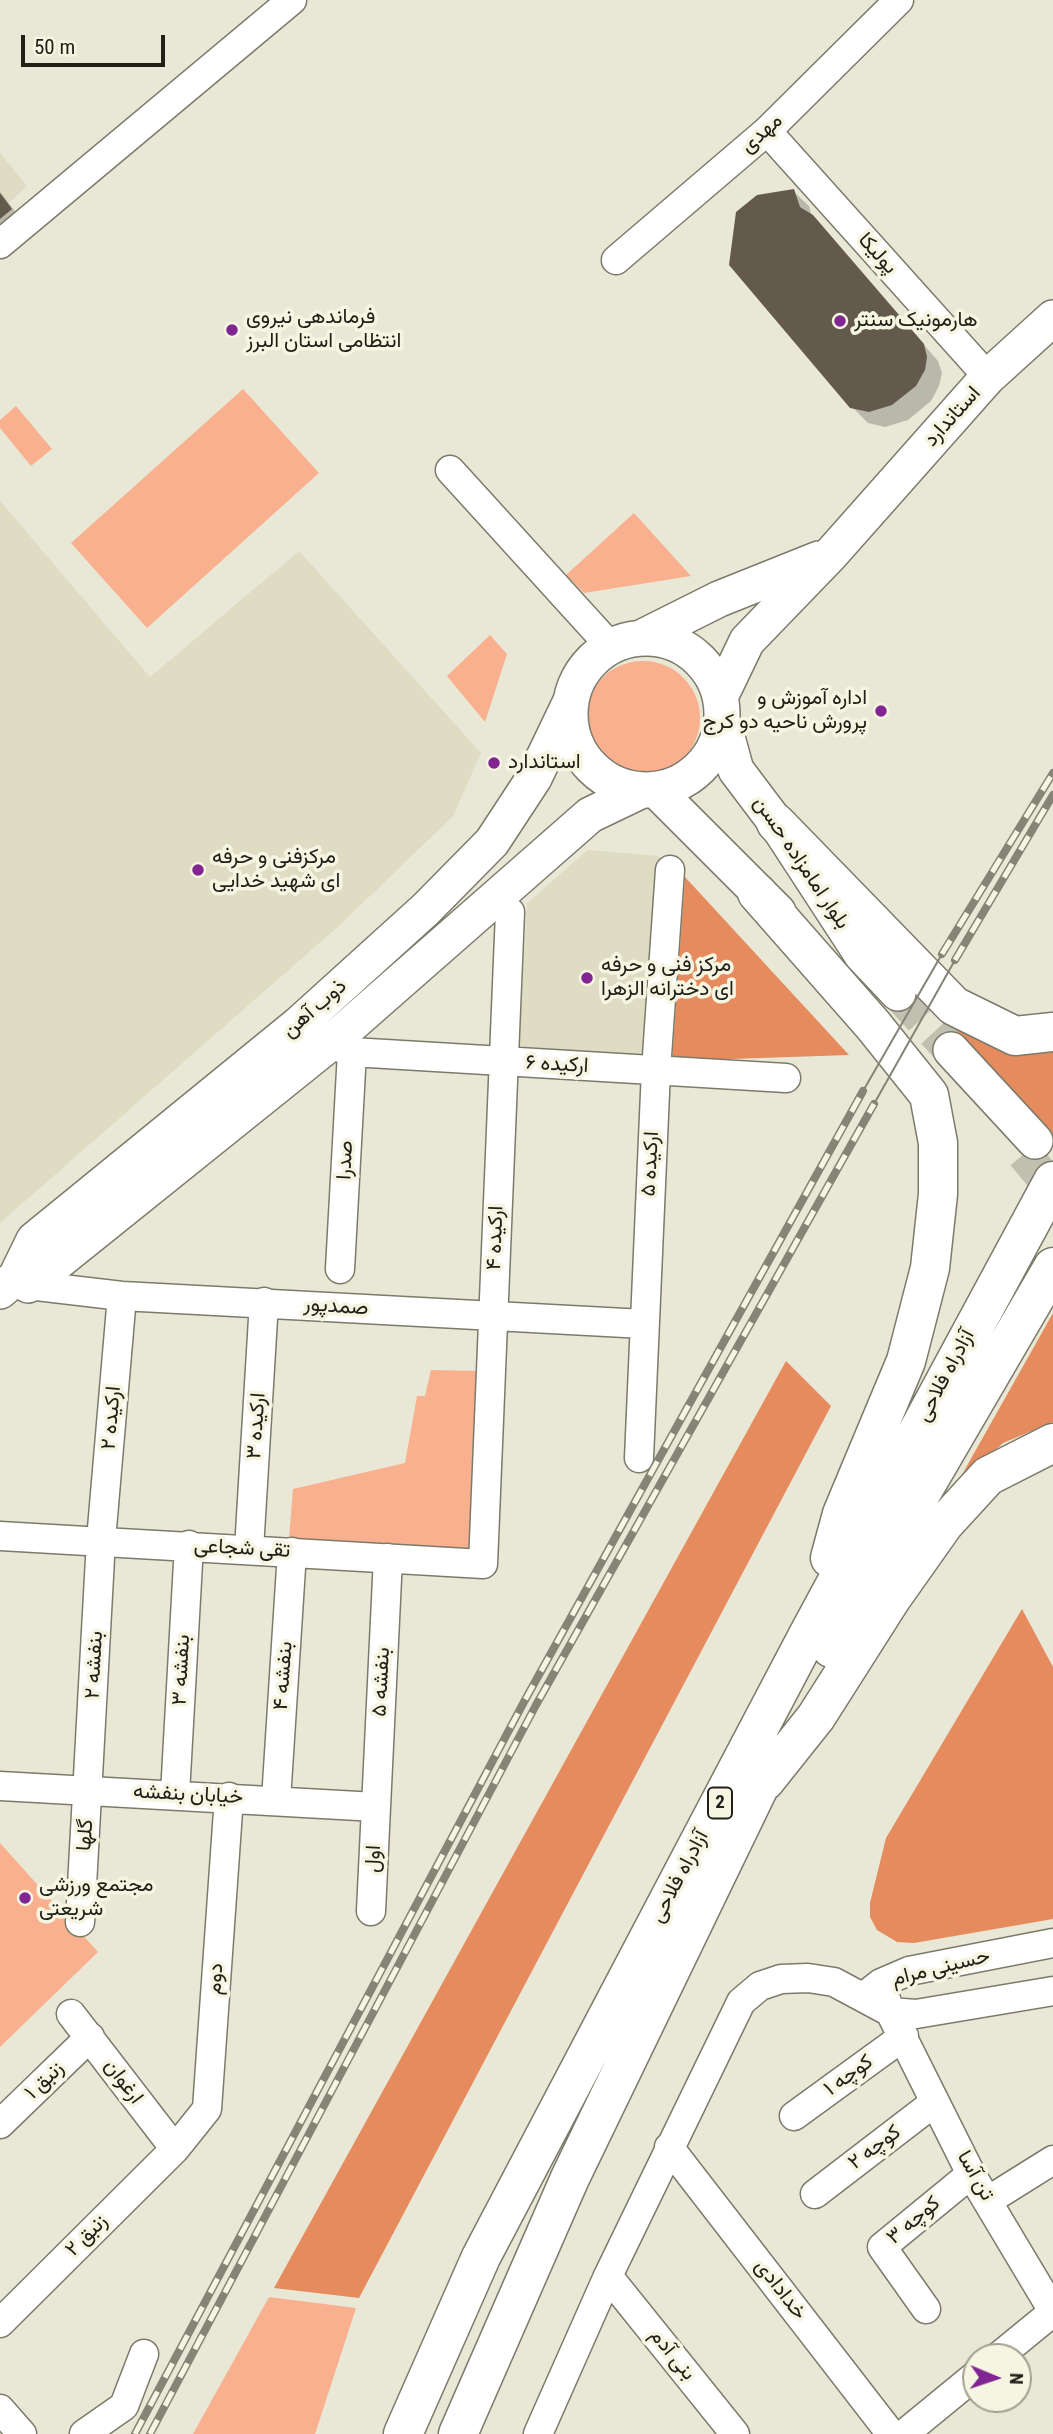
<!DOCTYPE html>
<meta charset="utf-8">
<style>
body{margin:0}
#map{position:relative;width:1053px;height:2434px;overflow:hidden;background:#e9e7d5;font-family:"Roboto Condensed",sans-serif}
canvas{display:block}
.north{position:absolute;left:962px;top:2343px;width:70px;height:70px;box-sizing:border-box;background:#f6f5e2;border:2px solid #a0a092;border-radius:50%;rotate:92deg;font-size:19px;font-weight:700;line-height:28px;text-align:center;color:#202019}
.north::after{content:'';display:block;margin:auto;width:24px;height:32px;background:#802592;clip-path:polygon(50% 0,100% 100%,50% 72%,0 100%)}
.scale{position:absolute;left:21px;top:35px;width:144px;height:32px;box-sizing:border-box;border:4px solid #202019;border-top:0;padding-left:9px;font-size:21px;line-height:24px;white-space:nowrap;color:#202019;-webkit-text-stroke:5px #f6f5e2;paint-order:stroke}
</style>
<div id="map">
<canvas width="1053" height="2434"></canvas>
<div class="north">N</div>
<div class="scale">50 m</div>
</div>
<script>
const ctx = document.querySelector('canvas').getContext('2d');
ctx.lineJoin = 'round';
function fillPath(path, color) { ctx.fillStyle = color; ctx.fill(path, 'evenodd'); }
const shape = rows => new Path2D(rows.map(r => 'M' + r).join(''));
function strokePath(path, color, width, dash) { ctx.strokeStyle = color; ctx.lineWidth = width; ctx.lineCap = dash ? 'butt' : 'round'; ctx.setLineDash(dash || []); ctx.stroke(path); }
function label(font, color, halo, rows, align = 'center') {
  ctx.font = font + ' "Roboto Condensed",Vazirmatn,sans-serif'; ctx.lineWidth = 7; ctx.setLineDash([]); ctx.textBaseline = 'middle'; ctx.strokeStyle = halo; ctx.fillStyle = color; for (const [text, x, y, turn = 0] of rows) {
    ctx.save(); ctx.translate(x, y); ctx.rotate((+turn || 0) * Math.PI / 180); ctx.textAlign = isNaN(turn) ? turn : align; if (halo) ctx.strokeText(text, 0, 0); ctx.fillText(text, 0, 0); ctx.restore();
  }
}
const built = shape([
 [0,153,27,186,0,211],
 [0,501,150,677,299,551,481,753,453,816,341,924,0,1223],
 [588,850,659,856,646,1054,518,1052,527,903]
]);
const green = shape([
 [243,389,319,473,147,628,71,543],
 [16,406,52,449,31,466,0,428,0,420],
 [634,513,691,576,584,593,566,575],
 [490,635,507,654,485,722,447,676],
 '586 718a57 57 0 1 1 114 0a57 57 0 1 1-114 0Z',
 [431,1370,479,1371,473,1553,289,1538,293,1489,405,1463,417,1396,425,1396],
 [0,1843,98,1952,0,2047],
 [269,2297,356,2308,315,2434,193,2434]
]);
const forest = shape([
 [685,877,849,1055,672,1061],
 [961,1024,1053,1043,1053,1136,953,1030],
 [1053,1313,1053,1422,1003,1443,955,1487],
 [786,1361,831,1406,359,2298,274,2288],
 [1022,1609,1053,1667,1053,1919,914,1943,897,1942,877,1930,870,1917,870,1903,886,1838]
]);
const shadow = shape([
 [793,191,809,206,812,217,938,361,942,373,939,386,931,401,908,420,885,427,868,423,852,407],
 [0,192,26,225,0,248]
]);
const building = shape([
 [794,189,800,207,813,215,924,344,927,357,925,370,916,386,892,405,869,412,850,408,729,265,736,212,757,195],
 [0,193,12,209,0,219]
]);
const majorTunnel = shape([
 [898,993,951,1050],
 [1024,1154,1053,1189]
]);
const minor = shape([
 [767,131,988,377],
 [0,244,292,0],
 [616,260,767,131,899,0],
 [450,470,611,647],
 [329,1044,352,1052,786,1078],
 [340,1269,352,1052],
 [28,1285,122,1296,644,1324],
 [639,1458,656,1070,670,870],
 [0,1536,483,1564,510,912],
 [249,1549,264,1302],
 [0,1786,376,1807],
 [175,1794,189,1545],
 [276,1800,292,1552],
 [371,1911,388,1558],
 [80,1922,101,1540,122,1296],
 [881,1983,890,2012,971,2174,1053,2311],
 [867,1994,881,1983,909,1971,1053,1943],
 [71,2014,175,2149],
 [794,2116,904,2036],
 [0,2124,90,2037],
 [669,2147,891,2434],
 [815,2194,935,2102],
 [989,2200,1053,2160],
 [608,2276,735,2434],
 [926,2309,882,2247,971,2174],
 [0,2323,175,2149,207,2109,229,1797],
 [998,2357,1053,2312],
 [0,2409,22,2434],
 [84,2434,124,2406,144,2354],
 [538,2434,608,2276,741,2002,760,1986,781,1979,808,1978,834,1982,890,2012,916,2014,1053,1991],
 [904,2434,976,2375]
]);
const major = shape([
 '570 714a76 76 0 1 1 152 0a76 76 0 1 1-152 0Z',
 [641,638,719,599,819,559],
 [721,695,747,641,832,553,988,377,1053,318],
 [723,723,736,770,776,823,862,955,898,993],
 [657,791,778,912],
 [951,1050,1035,1141],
 [16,1277,28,1285,59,1261,329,1044,590,815,640,791],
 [0,1291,16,1277,34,1240,299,1024,426,909,492,842,534,778,571,701]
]);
const highway = shape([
 [776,823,954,1006,1015,1036,1053,1032],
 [757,893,873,1025,929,1095,938,1143,938,1194,930,1268,906,1361,842,1514,830,1558],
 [831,1648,1053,1267],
 [765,1781,816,1717,891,1599,944,1524,988,1476,1053,1443],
 [403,2434,481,2257,808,1635,1053,1181],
 [458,2434,570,2178,775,1754]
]);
const tram = shape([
 [863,1091,942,954],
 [874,1104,955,960]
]);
const rail = shape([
 [942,954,1053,773],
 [955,960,1053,795],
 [135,2434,525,1700,863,1091],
 [150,2434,536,1705,874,1104]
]);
const markers = [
 [840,321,7,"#802592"],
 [232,330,7,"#802592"],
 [881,711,7,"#802592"],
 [494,763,7,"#802592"],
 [198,870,7,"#802592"],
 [587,978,7,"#802592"],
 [25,1898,7,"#802592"]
];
const shields = [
 [720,1803,24]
];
const shieldNames = [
 ["2",720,1803]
];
const streetNames = [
 ["مهدی",762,134,-42],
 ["پولیکا",877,254,48],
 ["استاندارد",953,417,-48],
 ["بلوار امامزاده حسن",801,863,56],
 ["ذوب آهن",315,1009,-41],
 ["ارکیده ۶",557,1065,3],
 ["صدرا",346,1160,-87],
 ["ارکیده ۵",651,1164,-87],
 ["ارکیده ۴",496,1238,-88],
 ["صمدپور",336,1307,4],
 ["آزادراه فلاحی",946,1376,-62],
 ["ارکیده ۲",112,1418,-85],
 ["ارکیده ۳",257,1426,-86],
 ["تقی شجاعی",242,1549,3],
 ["بنفشه ۲",95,1665,-87],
 ["بنفشه ۳",182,1670,-87],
 ["بنفشه ۴",284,1676,-86],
 ["بنفشه ۵",382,1682,-87],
 ["خیابان بنفشه",188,1795,3],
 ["گلها",86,1835,-86],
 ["اول",374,1859,-87],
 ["آزادراه فلاحی",680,1877,-62],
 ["حسینی مرام",941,1968,-14],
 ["دوم",216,1979,-86],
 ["کوچه ۱",849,2076,-36],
 ["زنبق ۱",45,2081,-44],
 ["ارغوان",123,2082,53],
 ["کوچه ۲",875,2148,-37],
 ["تن آسا",975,2176,60],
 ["کوچه ۳",914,2221,-40],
 ["زنبق ۲",87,2236,-45],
 ["خدادادی",780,2290,52],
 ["بنی آدم",672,2355,51]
];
const poiNames = [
 ["فرماندهی نیروی",246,318],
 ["انتظامی استان البرز",246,342],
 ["هارمونیک سنتر",854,321],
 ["اداره آموزش و",867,699,"right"],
 ["پرورش ناحیه دو کرج",867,723,"right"],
 ["استاندارد",508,763],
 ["مرکزفنی و حرفه",212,858],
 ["ای شهید خدایی",212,882],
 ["مرکز فنی و حرفه",601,966],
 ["ای دخترانه الزهرا",601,990],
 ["مجتمع ورزشی",39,1886],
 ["شریعتی",39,1910]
];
fillPath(built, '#dedcc2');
fillPath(green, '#f9b08e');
fillPath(forest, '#e68b5e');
fillPath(shadow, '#0003');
fillPath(building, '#63594c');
strokePath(majorTunnel, '#c1bfaf', 35, [35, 18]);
strokePath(minor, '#7c7b6b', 31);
strokePath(major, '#7c7b6b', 38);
strokePath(highway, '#7c7b6b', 41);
strokePath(minor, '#fff', 28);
strokePath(major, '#fff', 35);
strokePath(highway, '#fff', 38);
strokePath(tram, '#858477', 2);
strokePath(rail, '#858477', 8);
strokePath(rail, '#f6f5e2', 5, [16]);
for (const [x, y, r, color] of markers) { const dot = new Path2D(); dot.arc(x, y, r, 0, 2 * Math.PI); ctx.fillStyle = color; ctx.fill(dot); strokePath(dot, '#f6f5e2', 2.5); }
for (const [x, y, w] of shields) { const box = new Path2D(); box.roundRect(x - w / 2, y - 15.5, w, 31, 5); ctx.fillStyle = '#f6f5e2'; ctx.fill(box); strokePath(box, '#202019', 2); }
label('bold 19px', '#202019', null, shieldNames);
label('21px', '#202019', '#f6f5e2', streetNames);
label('21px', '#202019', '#f6f5e2', poiNames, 'left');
</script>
